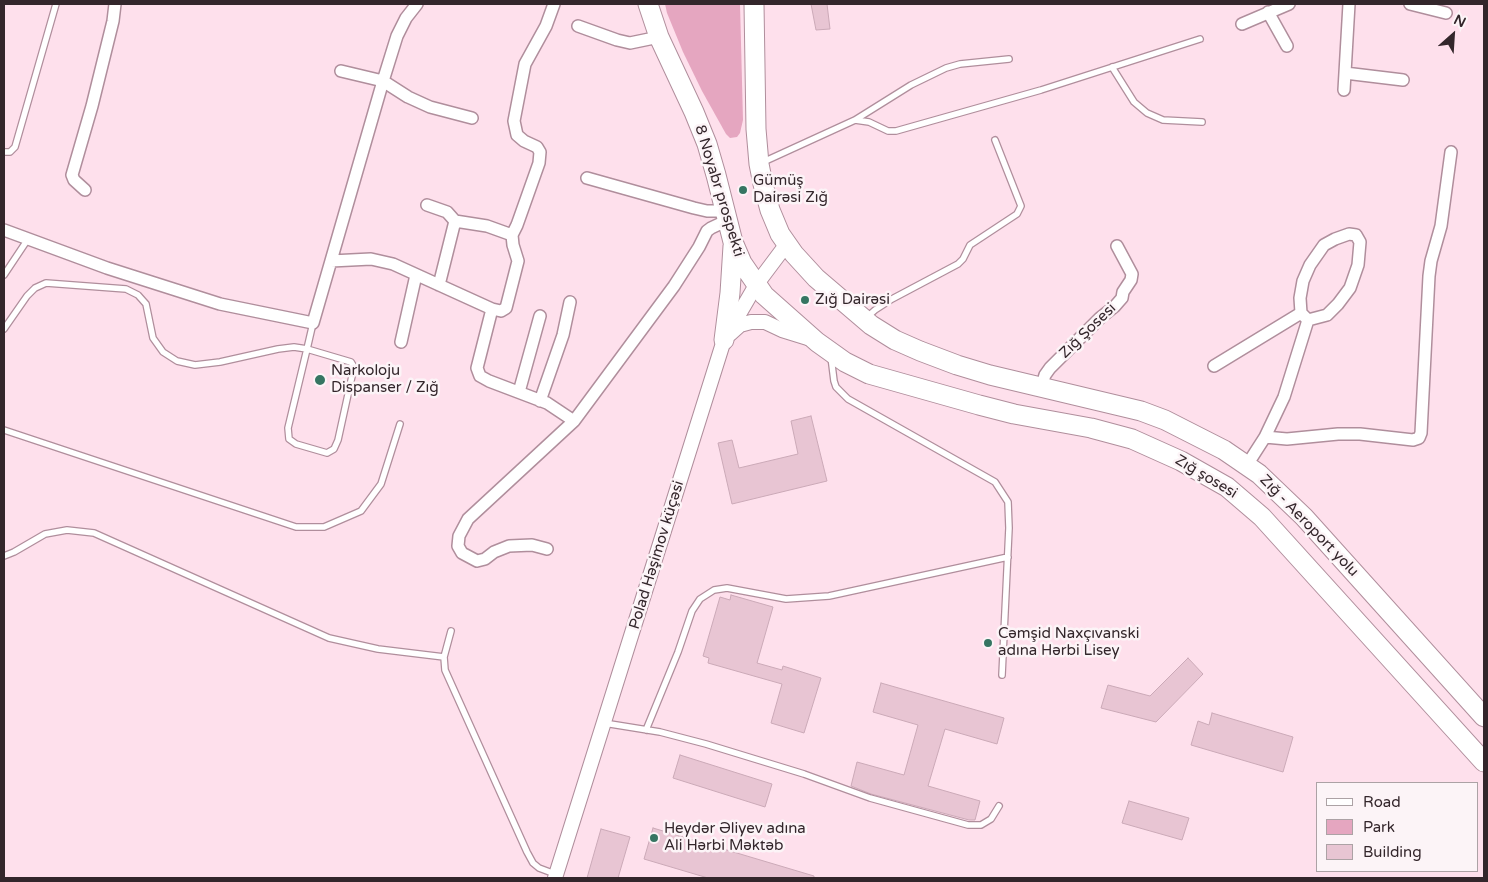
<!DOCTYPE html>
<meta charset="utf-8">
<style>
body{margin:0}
#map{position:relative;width:1488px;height:882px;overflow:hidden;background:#fee0ec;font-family:"Varela Round",sans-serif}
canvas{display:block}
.frame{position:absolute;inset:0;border:5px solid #33262b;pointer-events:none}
.legend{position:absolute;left:1316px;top:782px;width:162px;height:90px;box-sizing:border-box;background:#fcf4f7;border:1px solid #aca2a5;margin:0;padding:6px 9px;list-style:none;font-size:15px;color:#33262b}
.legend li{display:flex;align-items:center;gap:10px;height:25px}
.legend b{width:25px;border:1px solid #aca2a5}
.north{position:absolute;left:1428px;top:10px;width:50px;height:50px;-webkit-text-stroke:4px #fcf4f7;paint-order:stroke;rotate:26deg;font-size:14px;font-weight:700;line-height:20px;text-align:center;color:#33262b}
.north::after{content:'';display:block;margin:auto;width:18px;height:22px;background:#33262b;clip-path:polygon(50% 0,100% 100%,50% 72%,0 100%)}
</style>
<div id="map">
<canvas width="1488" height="882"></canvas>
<div class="frame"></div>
<ul class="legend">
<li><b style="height:6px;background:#fff"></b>Road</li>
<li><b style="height:14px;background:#e5a6c0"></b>Park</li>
<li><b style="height:14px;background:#e8c5d3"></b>Building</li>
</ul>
<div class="north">N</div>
</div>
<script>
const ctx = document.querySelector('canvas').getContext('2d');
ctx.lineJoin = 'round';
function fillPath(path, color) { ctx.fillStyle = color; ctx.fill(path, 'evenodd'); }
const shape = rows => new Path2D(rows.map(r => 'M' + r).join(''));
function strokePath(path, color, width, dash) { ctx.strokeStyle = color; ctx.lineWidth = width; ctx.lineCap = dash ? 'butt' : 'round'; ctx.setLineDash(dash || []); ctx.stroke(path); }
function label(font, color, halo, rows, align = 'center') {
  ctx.font = font + ' "Varela Round",sans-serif'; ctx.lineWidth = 5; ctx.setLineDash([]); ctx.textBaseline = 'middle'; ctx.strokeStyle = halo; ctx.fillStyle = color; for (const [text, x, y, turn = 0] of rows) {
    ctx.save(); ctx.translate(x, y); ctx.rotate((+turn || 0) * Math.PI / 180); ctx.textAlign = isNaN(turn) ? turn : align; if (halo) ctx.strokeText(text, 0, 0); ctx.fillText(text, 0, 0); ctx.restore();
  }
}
const green = shape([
 [665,4,740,4,743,120,740,133,737,137,730,138,726,134,702,91,683,52,667,13]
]);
const building = shape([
 [811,4,827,4,830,29,816,30,811,4],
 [811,416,827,481,732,504,718,443,732,440,739,468,798,454,791,421,811,416],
 [731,595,773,607,757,663,782,670,783,666,821,678,804,733,771,723,782,684,708,663,709,658,703,656,720,597,730,600,731,595],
 [1188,658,1203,674,1156,722,1101,708,1108,685,1150,696,1188,658],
 [881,683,1004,718,997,744,945,729,928,786,980,801,975,820,969,820,871,794,851,786,857,762,904,775,918,725,873,712,881,683],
 [1212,713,1293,737,1283,772,1191,745,1198,721,1209,725,1212,713],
 [680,755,772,784,765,807,673,778,680,755],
 [1129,801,1189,818,1182,840,1122,823,1129,801],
 [653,828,814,876,814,878,708,878,644,859,653,828],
 [601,829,630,837,618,878,587,878,601,829]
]);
const service = shape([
 [1112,67,1134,102,1147,113,1163,120,1202,122],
 [855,120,911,85,946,68,960,64,1009,59],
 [4,152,10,152,15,147,56,4],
 [761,163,855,120,869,122,888,131,896,131,1041,90,1200,39],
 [4,275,28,239],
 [866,318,875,310,892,299,958,264,963,259,970,245,1017,214,1021,206,995,140],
 [4,329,27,296,35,288,46,283,126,289,138,295,146,304,153,338,163,352,177,361,195,365,220,362,278,349,294,347,307,349,351,362,354,367,338,440,334,449,327,453,296,444,289,439,288,428,307,349,313,323],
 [831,357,834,381,836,387,848,399,995,482,1008,502,1009,528,1002,675],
 [4,430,296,527,324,527,361,511,381,484,400,424],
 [4,556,14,552,45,534,67,530,94,533,329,638,378,649,444,657,445,670,527,852,533,863,539,868,555,874],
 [444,657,451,631],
 [604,723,660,732,706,744,804,774,870,798,968,825,981,825,991,819,999,806],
 [646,730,678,652,692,611,700,599,714,590,727,588,786,599,829,596,1008,557]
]);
const minor = shape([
 [1410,4,1446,13],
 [1268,12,1287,46],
 [1242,24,1289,4],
 [578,26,617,40,630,43,659,37],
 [341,71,383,81,408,97,430,107,472,118],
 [1345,73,1403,80],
 [1344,90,1349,4],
 [587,178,694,208,707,211,726,211],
 [85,190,74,180,72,175,92,106,113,21,115,4],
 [427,205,447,212,455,221,487,226,512,235],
 [4,230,107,268,220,304,313,323,383,81,397,36,406,18,417,4],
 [331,261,371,259,393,264,492,309,501,311,506,308,518,261,513,245,512,235,517,225,539,163,540,152,537,147,524,141,517,135,514,121,525,64,546,26,554,4],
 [439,285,455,221],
 [492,309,477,368,480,376,489,381,547,403,574,421],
 [401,342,416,275],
 [1214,366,1301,313],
 [1041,388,1045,375,1050,368,1100,318,1115,306,1122,298,1123,292,1131,280,1132,274,1117,246],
 [519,392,540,316],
 [540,401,563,335,570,302],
 [1265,437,1284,397,1308,320,1327,315,1338,304,1350,288,1358,265,1360,242,1356,235,1349,234,1335,239,1324,245,1310,265,1303,281,1300,298,1301,313,1308,320],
 [1247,465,1265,437,1287,439,1338,434,1360,434,1413,440,1419,438,1421,433,1429,276,1431,261,1441,226,1451,152],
 [547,549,532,545,509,546,494,552,485,559,477,561,462,553,458,546,459,536,468,519,574,421,674,286,699,247,707,231,711,228,728,220]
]);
const tertiary = shape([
 [730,334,740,325,751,322,765,322,782,330,811,339],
 [555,878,724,340,756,285,786,245]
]);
const trunk = shape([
 [648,4,659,37,694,112,707,144,716,175,733,242,742,263,764,295,817,342,845,362,869,374,979,405,1014,414,1091,428,1132,439,1181,461,1227,487,1262,517,1484,762],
 [754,4,756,129,759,164,763,184,770,210,780,234,794,254,816,278,871,325,895,340,920,351,957,365,990,375,1141,411,1165,420,1224,450,1259,474,1304,517,1484,717],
 [724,340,730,293,733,246]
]);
const markers = [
 [743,190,5,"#367562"],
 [805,300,5,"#367562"],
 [320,380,6,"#367562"],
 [988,643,5,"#367562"],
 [654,838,5,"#367562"]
];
const poiNames = [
 ["Gümüş",753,181],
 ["Dairəsi Zığ",753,198],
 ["Zığ Dairəsi",815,300],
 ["Narkoloju",331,371],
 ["Dispanser / Zığ",331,388],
 ["Cəmşid Naxçıvanski",998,634],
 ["adına Hərbi Lisey",998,651],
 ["Heydər Əliyev adına",664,829],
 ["Ali Hərbi Məktəb",664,846]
];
const streetNames = [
 ["8 Noyabr prospekti",719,191,73],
 ["Zığ Şosesi",1088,331,-44],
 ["Zığ şosesi",1206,477,31],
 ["Zığ - Aeroport yolu",1309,526,46],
 ["Polad Həşimov küçəsi",657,555,-73]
];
fillPath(green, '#e5a6c0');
fillPath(building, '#e8c5d3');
strokePath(building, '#cba9b7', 1);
strokePath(service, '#b08e9c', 8);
strokePath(minor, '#b08e9c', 14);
strokePath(tertiary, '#b08e9c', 16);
strokePath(trunk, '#b08e9c', 21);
strokePath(service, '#fff', 5.5);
strokePath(minor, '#fff', 11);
strokePath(tertiary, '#fff', 14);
strokePath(trunk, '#fff', 19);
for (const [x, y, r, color] of markers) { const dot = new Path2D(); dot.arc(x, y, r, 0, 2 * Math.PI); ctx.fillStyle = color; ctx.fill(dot); strokePath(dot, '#fcf4f7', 2); }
label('15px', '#33262b', '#fcf4f7', poiNames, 'left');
label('15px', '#33262b', '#fcf4f7', streetNames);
</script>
